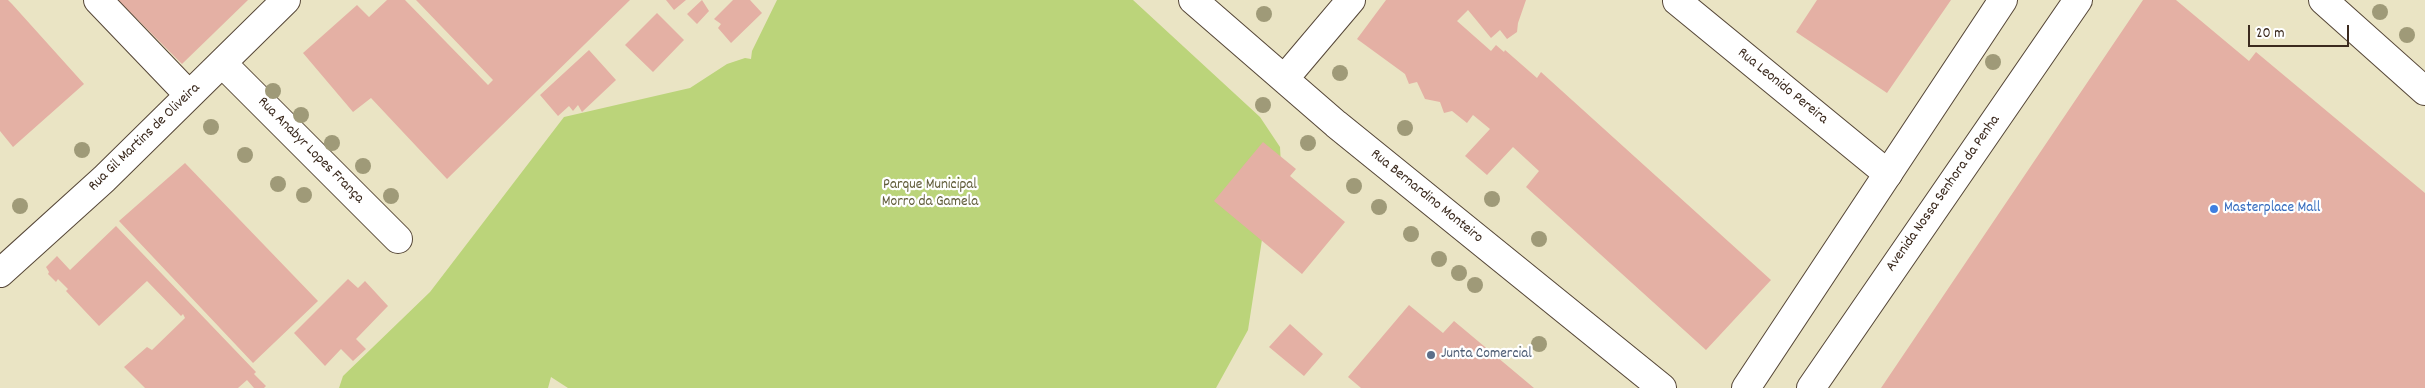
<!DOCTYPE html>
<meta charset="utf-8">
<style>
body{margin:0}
#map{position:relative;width:2425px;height:388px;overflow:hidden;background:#eae4c4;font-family:Dekko,sans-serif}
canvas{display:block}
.scale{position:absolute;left:2248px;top:25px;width:101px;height:22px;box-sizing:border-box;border:2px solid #3b2a1e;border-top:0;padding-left:6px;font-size:15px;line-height:18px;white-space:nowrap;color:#3b2a1e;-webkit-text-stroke:4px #fff;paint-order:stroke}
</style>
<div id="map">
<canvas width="2425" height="388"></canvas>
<div class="scale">20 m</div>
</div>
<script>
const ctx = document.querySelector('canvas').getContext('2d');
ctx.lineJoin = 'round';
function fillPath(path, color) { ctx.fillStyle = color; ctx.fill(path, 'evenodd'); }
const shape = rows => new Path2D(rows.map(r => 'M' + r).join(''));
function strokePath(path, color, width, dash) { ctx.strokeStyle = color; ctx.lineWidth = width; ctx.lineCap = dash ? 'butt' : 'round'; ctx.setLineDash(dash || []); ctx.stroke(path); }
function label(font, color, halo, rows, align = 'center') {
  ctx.font = font + ' Dekko,sans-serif'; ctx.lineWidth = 4.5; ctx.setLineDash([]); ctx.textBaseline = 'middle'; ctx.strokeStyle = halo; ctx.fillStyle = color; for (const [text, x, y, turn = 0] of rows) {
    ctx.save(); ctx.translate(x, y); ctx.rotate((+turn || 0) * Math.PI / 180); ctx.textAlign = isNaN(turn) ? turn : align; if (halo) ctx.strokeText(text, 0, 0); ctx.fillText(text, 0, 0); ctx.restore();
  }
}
const green = shape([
 [777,0,1133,0,1260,117,1280,147,1282,182,1265,220,1248,330,1216,388,568,388,551,377,548,388,339,388,343,376,430,292,564,117,690,88,727,64,745,58,751,59,752,51]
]);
const building = shape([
 [0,0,8,0,12,4,84,84,13,147,0,131],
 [118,0,248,0,182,64],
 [387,0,405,0,488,85,493,80,416,0,630,0,447,179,371,98,353,112,303,53,357,5,369,17],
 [666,0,686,0,674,10],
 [702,0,709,11,697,24,687,14],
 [733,0,750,0,762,13,731,43,718,28,721,24,714,19],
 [1386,0,1526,0,1518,23,1517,32,1507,39,1500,30,1491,38,1468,10,1457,21,1491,51,1496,45,1504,52,1505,50,1537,78,1541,72,1771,280,1706,350,1526,187,1539,171,1513,147,1487,175,1465,156,1490,129,1473,115,1467,123,1452,111,1444,113,1440,102,1425,99,1417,82,1409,84,1405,74,1357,39],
 [1817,0,1951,0,1887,93,1796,32],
 [2143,0,2176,0,2249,61,2256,52,2425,193,2425,388,1881,388],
 [657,13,684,40,653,72,625,45],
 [589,50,616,80,582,112,578,105,573,111,569,106,558,116,540,95],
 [1263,142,1296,169,1290,176,1345,222,1302,274,1214,201],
 [185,163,318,301,253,363,119,221],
 [116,226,256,372,254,374,266,386,264,388,254,388,247,380,238,388,145,388,124,367,147,347,152,350,185,318,183,314,181,316,147,281,99,326,66,291,68,289,58,279,56,282,48,274,49,272,46,267,57,256,70,270],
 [348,279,358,288,365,281,388,306,356,339,366,349,353,361,341,349,325,366,294,333],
 [1409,305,1443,333,1454,321,1534,388,1361,388,1348,377],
 [1290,324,1323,354,1304,376,1269,347]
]);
const minor = shape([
 [98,0,189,95],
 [1193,0,1336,124,1662,388],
 [2323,0,2425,91],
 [1677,1,1888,174],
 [222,63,398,239],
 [1285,78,1351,0],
 [0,273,104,179,286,0]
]);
const major = shape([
 [1746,388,2003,0],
 [1811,388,2078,0]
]);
const trees = [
 [2380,12],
 [1264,14],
 [2407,35],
 [1993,62],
 [1340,73],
 [273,91],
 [1263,105],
 [301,115],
 [211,127],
 [1405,128],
 [332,143],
 [1308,143],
 [82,150],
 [245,155],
 [363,166],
 [278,184],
 [1354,186],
 [304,195],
 [391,196],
 [1492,199],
 [20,206],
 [1379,207],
 [1411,234],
 [1539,239],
 [1439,259],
 [1459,273],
 [1475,285],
 [1539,344]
];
const markers = [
 [2214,209,5,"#3f7fe0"],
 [1431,355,5,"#5c6f8a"]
];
const streetNames = [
 ["Rua Leonido Pereira",1782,87,39],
 ["Rua Gil Martins de Oliveira",145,138,-44],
 ["Rua Anabyr Lopes França",310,151,45],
 ["Avenida Nossa Senhora da Penha",1944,194,-55],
 ["Rua Bernardino Monteiro",1426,197,39]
];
const parkNames = [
 ["Parque Municipal",930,186],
 ["Morro da Gamela",930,203]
];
const shopNames = [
 ["Masterplace Mall",2224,209]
];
const serviceNames = [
 ["Junta Comercial",1441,355]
];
fillPath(green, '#bbd47a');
fillPath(building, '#e4b0a4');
strokePath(minor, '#554637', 30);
strokePath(major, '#554637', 30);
strokePath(minor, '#fff', 28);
strokePath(major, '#fff', 28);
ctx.fillStyle = '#9f9a78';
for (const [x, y] of trees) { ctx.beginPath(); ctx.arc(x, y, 8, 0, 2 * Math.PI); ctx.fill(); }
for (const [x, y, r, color] of markers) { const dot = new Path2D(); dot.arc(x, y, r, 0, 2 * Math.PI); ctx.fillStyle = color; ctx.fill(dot); strokePath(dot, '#fff', 2); }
label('15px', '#3b2a1e', '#fff', streetNames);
label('15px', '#615d3a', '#fff', parkNames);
label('15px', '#366cbe', '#fff', shopNames, 'left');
label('15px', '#4e5e75', '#fff', serviceNames, 'left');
</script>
